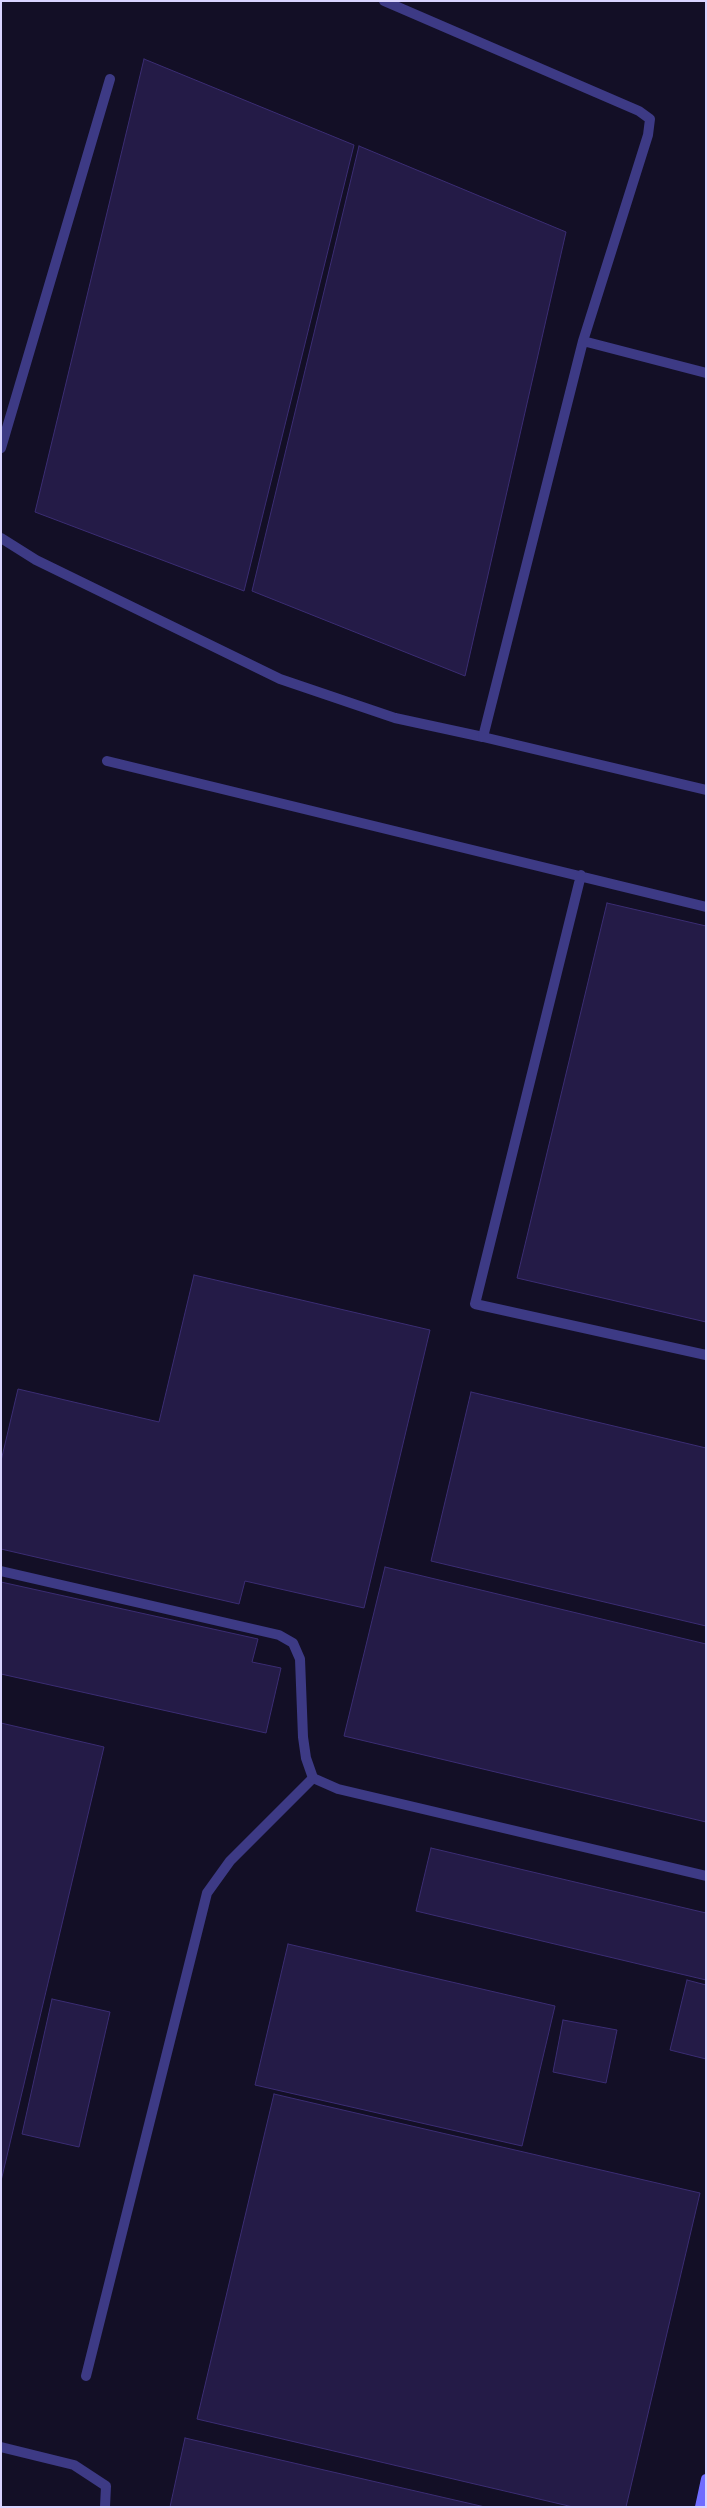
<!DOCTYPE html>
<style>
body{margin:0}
#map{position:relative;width:707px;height:2508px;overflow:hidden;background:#130f26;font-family:"Public Sans",sans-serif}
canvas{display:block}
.frame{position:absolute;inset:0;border:2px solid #d9d4ff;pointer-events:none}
</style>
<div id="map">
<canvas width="707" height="2508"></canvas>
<div class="frame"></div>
</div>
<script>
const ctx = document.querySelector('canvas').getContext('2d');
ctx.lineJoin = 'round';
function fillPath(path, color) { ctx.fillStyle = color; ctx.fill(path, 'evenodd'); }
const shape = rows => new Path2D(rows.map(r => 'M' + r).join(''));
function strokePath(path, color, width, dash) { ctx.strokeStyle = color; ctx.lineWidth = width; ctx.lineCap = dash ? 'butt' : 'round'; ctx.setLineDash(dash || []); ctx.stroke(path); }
const building = shape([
 [144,59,354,145,244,591,35,512,144,59],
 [359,146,566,232,465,676,252,591,359,146],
 [607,903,706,926,706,1322,517,1278,607,903],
 [194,1275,430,1330,364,1608,245,1581,239,1604,1,1549,1,1461,18,1389,159,1422,194,1275],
 [471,1392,706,1448,706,1626,431,1561,471,1392],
 [385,1567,706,1644,706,1822,344,1736,385,1567],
 [1,1582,258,1639,252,1662,281,1668,266,1733,1,1674,1,1582],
 [1,1723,104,1747,1,2181,1,1723],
 [431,1848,706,1913,706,1980,416,1911,431,1848],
 [288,1944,555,2006,522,2146,255,2085,288,1944],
 [687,1980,706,1985,706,2059,670,2050,687,1980],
 [52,1999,110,2012,79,2147,22,2134,52,1999],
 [563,2020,617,2030,606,2083,553,2072,563,2020],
 [274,2094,700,2193,626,2507,573,2507,197,2419,274,2094],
 [185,2438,485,2507,170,2507,185,2438]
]);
const lane = shape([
 [1,448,110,79],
 [1,538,36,560,280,679,395,718,483,737],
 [107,761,706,907],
 [581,875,475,1304,706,1355],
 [86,2376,207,1893,230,1861,313,1778],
 [1,2447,74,2465,106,2486,105,2507]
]);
const street = shape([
 [384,1,639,111,650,119,648,135,583,341,706,373],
 [583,341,483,737,706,790],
 [1,1571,279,1635,293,1643,300,1659,303,1737,306,1758,313,1778,338,1789,706,1876]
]);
const secondary = shape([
 [700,2507,706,2479]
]);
fillPath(building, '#241b47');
strokePath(building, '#3b2d73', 1);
strokePath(lane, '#3d3a85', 10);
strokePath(street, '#3d3a85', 10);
strokePath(secondary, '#6f6bff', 10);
</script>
